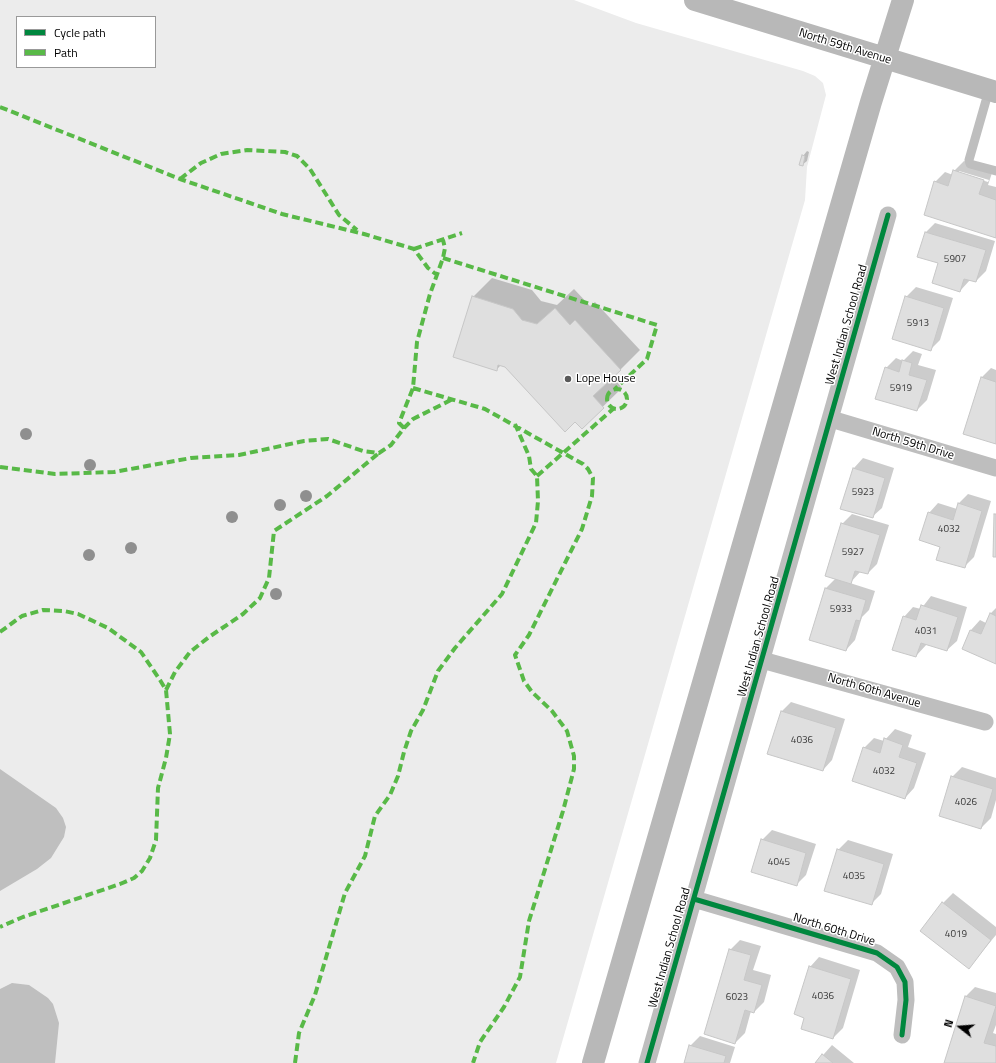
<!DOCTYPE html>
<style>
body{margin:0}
#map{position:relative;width:996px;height:1063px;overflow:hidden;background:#fff;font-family:"Titillium Web",sans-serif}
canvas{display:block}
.legend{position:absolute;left:16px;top:16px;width:140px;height:52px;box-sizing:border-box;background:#fff;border:1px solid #999;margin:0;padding:5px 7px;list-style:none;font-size:12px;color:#000}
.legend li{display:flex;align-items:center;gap:8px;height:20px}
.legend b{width:20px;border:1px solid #999}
.north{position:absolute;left:940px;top:1007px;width:40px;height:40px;-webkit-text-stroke:3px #fff;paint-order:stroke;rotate:287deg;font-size:11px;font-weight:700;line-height:16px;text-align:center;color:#000}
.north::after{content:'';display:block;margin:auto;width:14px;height:18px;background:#000;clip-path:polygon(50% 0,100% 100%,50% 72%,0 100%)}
</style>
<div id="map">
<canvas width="996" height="1063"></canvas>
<ul class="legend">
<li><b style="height:5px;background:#00873e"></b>Cycle path</li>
<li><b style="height:5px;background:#58b947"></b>Path</li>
</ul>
<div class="north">N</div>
</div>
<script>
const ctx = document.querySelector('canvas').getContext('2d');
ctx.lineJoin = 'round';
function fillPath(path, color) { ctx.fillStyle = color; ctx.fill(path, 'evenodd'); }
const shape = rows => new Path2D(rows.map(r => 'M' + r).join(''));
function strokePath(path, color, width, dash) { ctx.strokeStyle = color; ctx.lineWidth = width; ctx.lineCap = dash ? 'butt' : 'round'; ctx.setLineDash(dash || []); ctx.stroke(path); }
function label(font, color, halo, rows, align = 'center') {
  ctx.font = font + ' "Titillium Web",sans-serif'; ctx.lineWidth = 3; ctx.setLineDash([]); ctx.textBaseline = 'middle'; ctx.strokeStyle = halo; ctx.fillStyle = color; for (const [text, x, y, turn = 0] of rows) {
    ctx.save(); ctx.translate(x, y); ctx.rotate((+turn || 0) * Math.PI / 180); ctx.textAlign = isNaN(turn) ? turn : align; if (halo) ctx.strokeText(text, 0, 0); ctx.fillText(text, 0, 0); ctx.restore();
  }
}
const green = shape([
 [0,0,574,0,636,23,803,71,815,76,823,83,826,95,807,167,805,200,556,1063,0,1063],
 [17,17,155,17,155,67,17,67]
]);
const water = shape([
 [0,769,56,808,63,818,66,827,64,837,51,858,37,869,0,891],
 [12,983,29,985,48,998,53,1004,59,1023,55,1063,0,1063,0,989]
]);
const shadow = shape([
 [807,151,809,152,807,161,802,165,803,156],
 [964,161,993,170,988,185,996,187,996,237,935,182,945,172,953,175,954,171],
 [959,171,989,180,988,182,959,173],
 [935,223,995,241,986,271,976,281,970,280,960,291,939,263,925,233],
 [492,278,532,290,541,301,557,305,574,289,590,306,595,302,640,350,613,377,622,388,582,427,506,367,501,365,496,370,473,297],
 [916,287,953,298,940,340,930,350,906,297],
 [913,351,922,354,918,365,936,370,927,400,917,410,886,368,896,358,903,361],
 [991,368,996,370,996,443,981,378],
 [863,458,894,468,882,508,872,517,841,508,854,468],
 [968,494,991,501,974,557,964,567,941,546,929,513,938,503,957,509,958,504],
 [852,514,889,525,877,564,868,573,861,571,850,583,875,591,869,610,862,617,855,640,846,650,810,639,826,588,836,578,842,524],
 [931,596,967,607,957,641,947,650,927,644,916,656,904,617,913,607,921,609],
 [996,608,996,663,963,649,971,630,980,620,986,623,990,614],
 [791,702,845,719,832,760,823,770,781,712],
 [895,729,912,735,908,747,926,753,914,788,905,798,864,748,874,738,884,741],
 [962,767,996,778,996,800,991,818,981,828,952,777],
 [772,830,816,844,806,875,796,885,762,840],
 [848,840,893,854,881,894,871,904,838,850],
 [953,893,996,927,996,935,969,967,943,903],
 [740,940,761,946,753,970,771,975,764,1002,754,1012,751,1011,745,1033,735,1043,730,950],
 [819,957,860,970,843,1028,833,1038,805,1017,810,967],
 [975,987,996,993,996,1025,993,1033,996,1034,996,1063,945,1063,965,997],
 [700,1036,735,1047,730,1063,685,1063,690,1046],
 [832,1045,854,1063,816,1063]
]);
const building = shape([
 [802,155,805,156,803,166,799,165,802,155],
 [953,170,984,180,979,194,996,200,996,238,924,215,934,181,948,186,953,170],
 [925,232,986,250,976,282,964,279,960,292,932,283,938,263,917,257,925,232],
 [472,296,513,309,522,320,537,324,555,308,570,325,575,320,621,370,593,396,604,408,582,429,575,422,565,432,505,367,498,365,497,371,453,357,472,296],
 [905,296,944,308,931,351,892,339,905,296],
 [902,360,912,363,909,375,927,380,917,411,875,399,885,367,899,372,902,360],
 [981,377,996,382,996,444,963,434,981,377],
 [853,468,885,478,873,518,840,509,853,468],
 [958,503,982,511,965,568,936,560,940,547,919,540,928,512,953,520,958,503],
 [994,514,996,514,996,557,993,557,994,514],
 [841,523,880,535,868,574,855,571,851,584,825,576,841,523],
 [825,588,866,600,860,621,856,620,846,651,809,640,825,588],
 [921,605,958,617,947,651,921,643,916,657,892,650,903,616,916,620,921,605],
 [990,613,996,616,996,664,962,649,970,630,981,634,990,613],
 [781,711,836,728,823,771,767,754,781,711],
 [884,738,903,745,899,757,917,763,905,799,852,781,863,747,880,753,884,738],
 [951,776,993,789,981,829,939,816,951,776],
 [761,839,806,853,797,886,751,872,761,839],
 [837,849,884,864,872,905,824,891,837,849],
 [942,902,991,940,969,969,920,931,942,902],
 [729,949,751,955,744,980,762,985,754,1013,745,1010,735,1044,704,1034,729,949],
 [809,966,851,979,833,1039,801,1029,804,1018,794,1014,809,966],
 [965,996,996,1006,984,1043,996,1046,996,1063,944,1063,965,996],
 [689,1045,726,1056,724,1063,684,1063,689,1045],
 [822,1054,833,1063,815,1063,822,1054]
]);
const service = shape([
 [989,90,969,160,970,164,996,171]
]);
const minor = shape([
 [831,419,996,468],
 [762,660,985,722],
 [694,899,877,953,897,967,905,982,906,1000,902,1035],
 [647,1063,888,215]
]);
const secondary = shape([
 [695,0,996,92],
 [593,1063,871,102,903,0]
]);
const quiet = shape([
 [0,107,180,179,250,203,282,214,364,234,414,249,428,268,437,275],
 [180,179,201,163,221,154,247,150,285,152,297,156,310,169,339,215,357,230],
 [414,249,462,233],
 [443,258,657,325,647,359,615,389],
 [413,388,485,409,583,464,588,469,593,478,592,496,582,529,529,635,515,655,524,681,532,692,552,711,567,731,574,756,574,769,563,811,529,921,520,977,504,1007,480,1042,473,1063],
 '607 399a10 10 0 1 1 20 0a10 10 0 1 1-20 0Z',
 [404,428,399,423,413,388,417,342,430,294,443,258,445,248,443,240],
 [0,467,55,474,114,472,191,458,239,455,304,441,328,439,363,451,379,453,391,445,404,428,413,419,453,399],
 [537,476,613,409],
 [0,632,22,616,43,610,64,611,78,614,108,628,141,652,160,680,166,690,170,734,166,758,158,788,156,840,150,858,142,871,134,878,120,884,23,917,0,927],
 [166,690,175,672,190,652,209,637,243,614,260,598,269,578,274,531,327,496,379,453],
 [295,1063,299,1033,315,995,345,893,365,856,375,816,390,795,398,776,404,752,411,731,423,710,438,671,455,648,502,594,536,523,538,501,537,476,531,469,529,456,515,424]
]);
const cycleway = shape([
 [694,899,877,953,897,967,905,982,906,1000,902,1035],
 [647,1063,888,215]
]);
const trees = [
 [26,434],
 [90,465],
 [306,496],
 [280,505],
 [232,517],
 [131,548],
 [89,555],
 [276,594]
];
const markers = [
 [568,379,4,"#595959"]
];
const numberNames = [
 ["5907",955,260],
 ["5913",918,324],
 ["5919",901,389],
 ["5923",863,493],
 ["4032",949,530],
 ["5927",853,553],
 ["5933",841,610],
 ["4031",926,632],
 ["4036",802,741],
 ["4032",884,772],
 ["4026",966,803],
 ["4045",779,863],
 ["4035",854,877],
 ["4019",956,935],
 ["4036",823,997],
 ["6023",737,998]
];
const streetNames = [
 ["North 59th Avenue",845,47,17],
 ["West Indian School Road",847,325,-74],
 ["North 59th Drive",913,444,17],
 ["West Indian School Road",759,637,-74],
 ["North 60th Avenue",874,691,16],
 ["North 60th Drive",834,930,17],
 ["West Indian School Road",670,948,-74]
];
const poiNames = [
 ["Lope House",576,379]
];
fillPath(green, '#ececec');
fillPath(water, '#bfbfbf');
fillPath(shadow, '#0003');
fillPath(building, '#dfdfdf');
strokePath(building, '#c7c7c7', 1);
strokePath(service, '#bebebe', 9);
strokePath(minor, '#bebebe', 17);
strokePath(secondary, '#b8b8b8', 22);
strokePath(quiet, '#58b947', 4, [8, 4]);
strokePath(cycleway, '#00873e', 5);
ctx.fillStyle = '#8f8f8f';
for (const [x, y] of trees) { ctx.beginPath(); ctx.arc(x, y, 6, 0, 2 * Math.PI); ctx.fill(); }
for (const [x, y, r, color] of markers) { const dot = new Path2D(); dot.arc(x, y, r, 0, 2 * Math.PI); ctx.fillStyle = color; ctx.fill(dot); strokePath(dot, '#fff', 1.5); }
label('10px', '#383838', null, numberNames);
label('12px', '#000', '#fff', streetNames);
label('12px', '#000', '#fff', poiNames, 'left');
</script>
